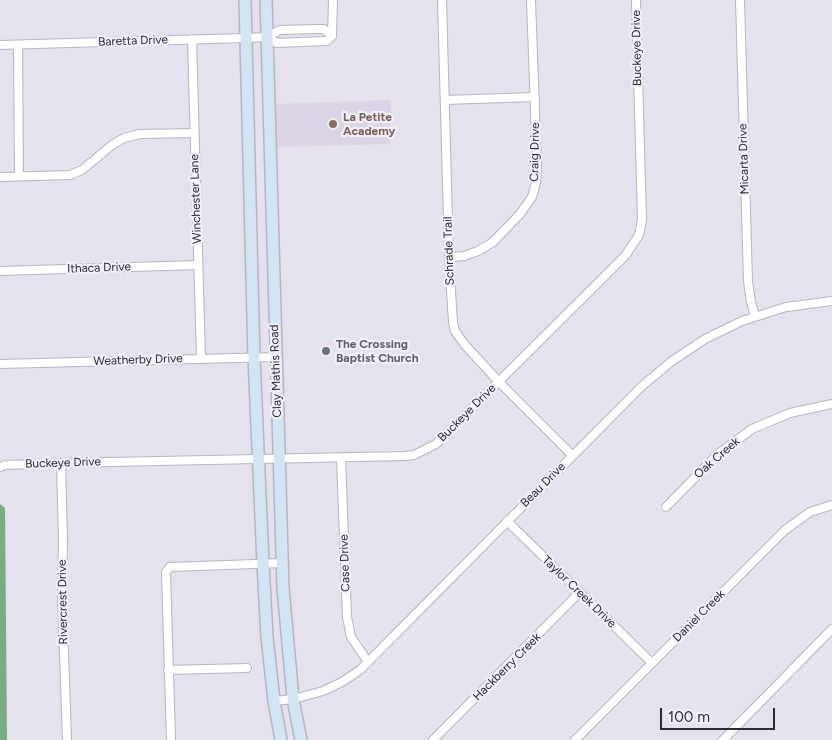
<!DOCTYPE html>
<style>
body{margin:0}
#map{position:relative;width:832px;height:740px;overflow:hidden;background:#e5e1ed;font-family:Figtree,sans-serif}
canvas{display:block}
.scale{position:absolute;left:660px;top:708px;width:115px;height:22px;box-sizing:border-box;border:2px solid #2b2a2e;border-top:0;padding-left:6px;font-size:15px;line-height:18px;white-space:nowrap;color:#2b2a2e;-webkit-text-stroke:4px #f2eefa;paint-order:stroke}
</style>
<div id="map">
<canvas width="832" height="740"></canvas>
<div class="scale">100 m</div>
</div>
<script>
const ctx = document.querySelector('canvas').getContext('2d');
ctx.lineJoin = 'round';
function fillPath(path, color) { ctx.fillStyle = color; ctx.fill(path, 'evenodd'); }
const shape = rows => new Path2D(rows.map(r => 'M' + r).join(''));
function strokePath(path, color, width, dash) { ctx.strokeStyle = color; ctx.lineWidth = width; ctx.lineCap = dash ? 'butt' : 'round'; ctx.setLineDash(dash || []); ctx.stroke(path); }
function label(font, color, halo, rows, align = 'center') {
  ctx.font = font + ' Figtree,sans-serif'; ctx.lineWidth = 4.5; ctx.setLineDash([]); ctx.textBaseline = 'middle'; ctx.strokeStyle = halo; ctx.fillStyle = color; for (const [text, x, y, turn = 0] of rows) {
    ctx.save(); ctx.translate(x, y); ctx.rotate((+turn || 0) * Math.PI / 180); ctx.textAlign = isNaN(turn) ? turn : align; if (halo) ctx.strokeText(text, 0, 0); ctx.fillText(text, 0, 0); ctx.restore();
  }
}
const built = shape([
 [391,100,390,144,277,147,276,104]
]);
const forest = shape([
 [0,504,5,508,7,740,0,740]
]);
const minor = shape([
 [442,0,449,257,453,323,455,331,465,345,499,382,572,455],
 [740,0,748,281,751,302,755,316],
 [332,36,333,0],
 [267,37,277,43,327,41,332,36],
 [192,39,201,358],
 [0,45,245,38,267,37,280,30,318,29,324,29,332,36],
 [18,45,19,176],
 [445,100,535,97],
 [0,177,70,175,82,170,112,145,124,138,140,134,194,133],
 [449,257,464,256,478,251,493,242,520,214,532,197,536,183,537,166,531,0],
 [0,271,198,265],
 [0,364,276,357],
 [341,458,347,617,351,637,368,662],
 [61,463,63,540,62,596,67,740],
 [0,467,5,465,61,463,405,456,414,455,436,444,625,256,639,235,642,220,636,0],
 [666,507,718,454,752,429,790,413,832,404],
 [507,521,652,663],
 [168,670,247,668],
 [274,701,293,699,323,691,342,682,360,670,642,386,672,361,705,339,742,321,786,307,832,301],
 [171,740,166,572,170,567,283,563],
 [433,740,579,593],
 [575,740,785,530,810,512,832,505],
 [723,740,832,629]
]);
const secondary = shape([
 [245,0,254,357,263,563,267,637,274,701,281,740],
 [266,0,283,588,293,699,301,740]
]);
const markers = [
 [333,124,5,"#8d6e63"],
 [326,351,5,"#6b7280"]
];
const streetNames = [
 ["Baretta Drive",133,41,-2],
 ["Buckeye Drive",637,48,-91],
 ["Craig Drive",535,152,-89],
 ["Micarta Drive",744,159,-92],
 ["Winchester Lane",196,199,-92],
 ["Schrade Trail",449,251,-92],
 ["Ithaca Drive",99,268,-2],
 ["Weatherby Drive",138,360,-2],
 ["Clay Mathis Road",276,371,-92],
 ["Buckeye Drive",467,413,-45],
 ["Oak Creek",717,458,-41],
 ["Buckeye Drive",63,463,-2],
 ["Beau Drive",543,485,-45],
 ["Case Drive",345,563,-92],
 ["Taylor Creek Drive",579,592,44],
 ["Rivercrest Drive",63,602,-91],
 ["Daniel Creek",699,616,-45],
 ["Hackberry Creek",507,667,-45]
];
const educationNames = [
 ["La Petite",343,117],
 ["Academy",343,131]
];
const worshipNames = [
 ["The Crossing",336,344],
 ["Baptist Church",336,358]
];
fillPath(built, '#dbd5e7');
fillPath(forest, '#7bab82');
strokePath(minor, '#b8b4c0', 10);
strokePath(secondary, '#b8b4c0', 14);
strokePath(minor, '#fff', 8);
strokePath(secondary, '#d2e5f2', 11);
for (const [x, y, r, color] of markers) { const dot = new Path2D(); dot.arc(x, y, r, 0, 2 * Math.PI); ctx.fillStyle = color; ctx.fill(dot); strokePath(dot, '#f2eefa', 2); }
label('12px', '#2b2a2e', '#f2eefa', streetNames);
label('bold 12px', '#785e54', '#f2eefa', educationNames, 'left');
label('bold 12px', '#5b616d', '#f2eefa', worshipNames, 'left');
</script>
